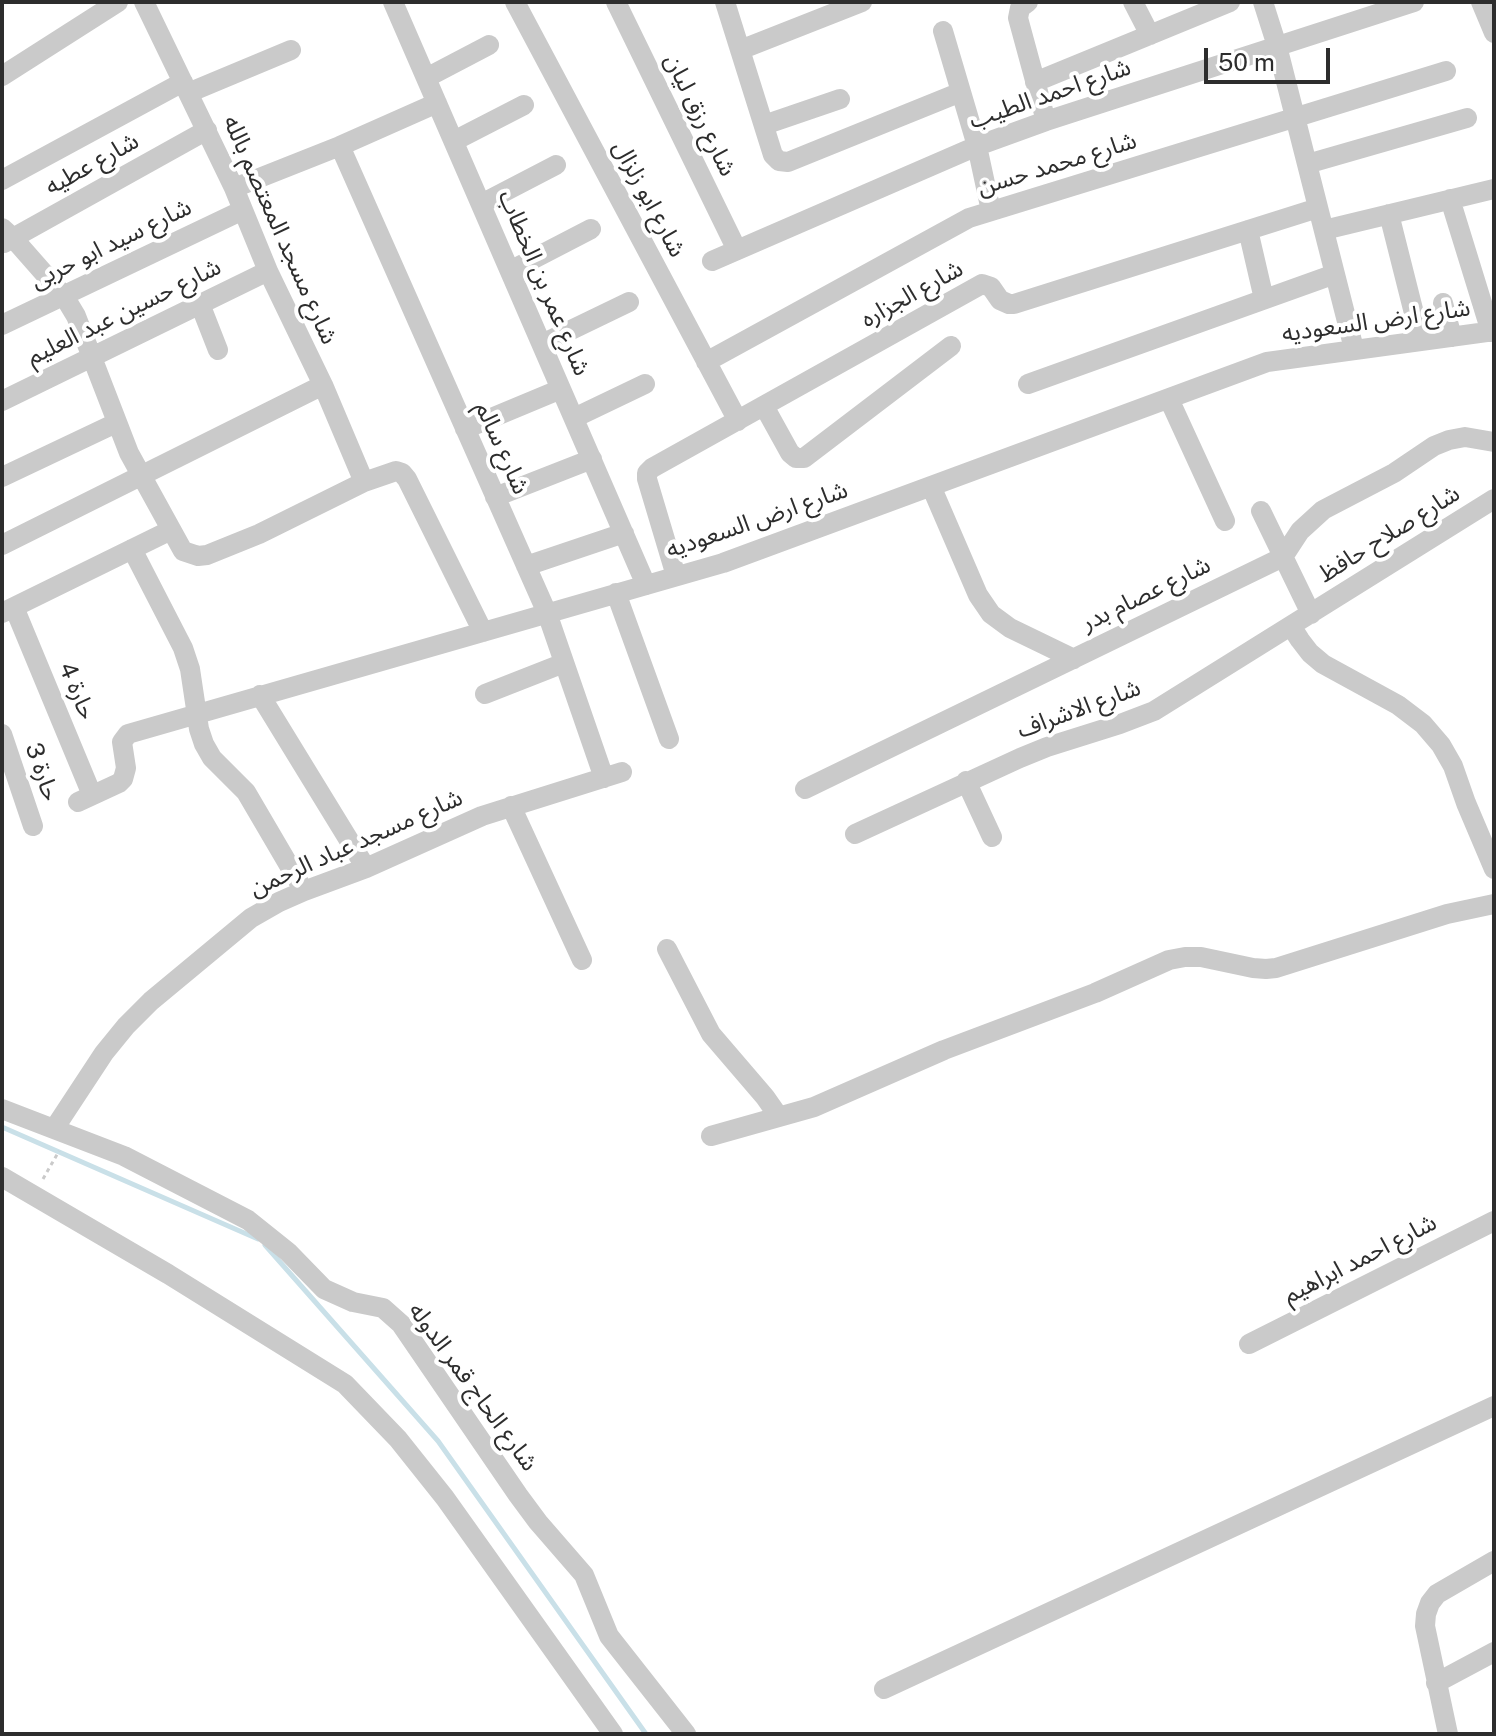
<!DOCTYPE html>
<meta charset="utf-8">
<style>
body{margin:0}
#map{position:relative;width:1496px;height:1736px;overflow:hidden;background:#fff;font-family:"Public Sans",sans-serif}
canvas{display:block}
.frame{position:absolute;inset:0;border:4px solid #2d2d2d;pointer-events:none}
.scale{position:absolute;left:1204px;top:48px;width:126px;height:36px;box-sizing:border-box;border:4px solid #2d2d2d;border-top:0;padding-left:10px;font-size:24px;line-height:28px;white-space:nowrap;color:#2d2d2d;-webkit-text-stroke:6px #fff;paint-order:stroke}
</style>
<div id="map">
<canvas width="1496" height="1736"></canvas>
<div class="frame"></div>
<div class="scale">50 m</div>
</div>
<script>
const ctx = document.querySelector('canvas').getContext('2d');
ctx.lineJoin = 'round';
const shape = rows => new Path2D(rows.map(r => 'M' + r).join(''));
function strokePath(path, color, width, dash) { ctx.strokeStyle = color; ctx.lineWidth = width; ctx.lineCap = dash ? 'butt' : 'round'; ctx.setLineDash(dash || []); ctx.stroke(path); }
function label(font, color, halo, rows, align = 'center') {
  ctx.font = font + ' "Public Sans","Noto Sans Arabic",sans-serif'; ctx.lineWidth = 8; ctx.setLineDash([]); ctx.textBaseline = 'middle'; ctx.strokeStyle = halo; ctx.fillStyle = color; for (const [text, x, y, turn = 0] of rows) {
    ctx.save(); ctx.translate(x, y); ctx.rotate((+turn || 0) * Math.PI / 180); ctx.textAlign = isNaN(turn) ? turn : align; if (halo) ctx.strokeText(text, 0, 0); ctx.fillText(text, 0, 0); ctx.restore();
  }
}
const stream = shape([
 [2,1127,258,1239],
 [265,1245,438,1441,646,1734]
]);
const path = shape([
 [43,1179,59,1151]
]);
const minor = shape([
 [144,2,234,188,268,271,323,385,364,482],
 [393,2,646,585],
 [515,2,738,421],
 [616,2,737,250],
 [725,2,773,155,779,161,788,162,961,92],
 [1028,2,1020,8,1018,18,1046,121],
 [1133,2,1150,35],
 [1263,2,1277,46,1354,349],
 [1481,2,1494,33],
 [943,31,977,146,991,211],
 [740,50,862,2],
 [2,76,118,2],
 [426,78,489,45],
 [1035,82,1230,2],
 [188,93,291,50],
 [764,125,840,99],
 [454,141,524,105],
 [340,146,547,613,604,778],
 [1307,164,1467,118],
 [2,180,183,82],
 [234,188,340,146,437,103],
 [1450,199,1491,332],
 [481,204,556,165],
 [1389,214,1421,341],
 [2,228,13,238,64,296,76,316,129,453,183,551,198,556,207,555,259,534,364,482,396,471,402,473,407,479,483,632],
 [1248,230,1264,299],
 [1324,230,1494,189],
 [4,243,207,130],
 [712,261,977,146,1046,121,1414,2],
 [510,271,591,229],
 [1443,303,1452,337],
 [200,304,218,350],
 [2,325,243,210],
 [542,344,629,302],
 [706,362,969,218,1446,71],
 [1028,384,1335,274],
 [1169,399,1225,521],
 [2,401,268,271],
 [764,406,790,453,796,458,804,458,951,346],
 [574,418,645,384],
 [465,429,561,389],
 [2,477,116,423],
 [931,486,978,595,991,614,1010,628,1074,659],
 [495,497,592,459],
 [1261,511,1311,614],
 [2,545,323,385],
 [132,549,183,648,190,669,199,729,204,744,212,758,246,792,304,891],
 [526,566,624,533],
 [676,576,647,479,647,473,652,468,982,284,991,287,1000,300,1009,304,1014,304,1318,208],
 [616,593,669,739],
 [14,607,92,795],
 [2,613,171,530],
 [1291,626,1300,640,1310,653,1323,664,1398,705,1423,724,1441,745,1453,766,1466,803,1494,869],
 [485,694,564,663],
 [260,695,366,868],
 [2,734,33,826],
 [966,781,992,837],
 [805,789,1283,557,1300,531,1323,510,1394,473,1434,446,1449,440,1465,437,1494,442],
 [78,802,119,783,123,779,126,768,122,742,128,734,723,563,1267,362,1494,331],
 [511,806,582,960],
 [855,834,1020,758,1047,747,1120,724,1154,711,1494,499],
 [667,949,711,1034,765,1097,779,1117],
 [2,1109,124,1156,248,1220,288,1252,324,1289,353,1302,383,1308,401,1324,518,1495,538,1522,584,1575,609,1636,686,1734],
 [54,1129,104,1053,126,1026,151,1001,251,918,279,902,304,891,366,868,482,816,622,772],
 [711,1136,814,1107,944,1050,1095,993,1169,960,1185,957,1201,957,1253,968,1266,969,1276,968,1447,914,1494,904],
 [2,1177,168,1274,345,1384,398,1439,445,1498,613,1734],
 [1249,1344,1494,1221],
 [1436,1683,1494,1652],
 [884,1689,1494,1406],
 [1448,1734,1425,1626,1426,1614,1430,1603,1437,1594,1494,1561]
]);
const streetNames = [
 ["شارع احمد الطيب",1050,94,-19],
 ["شارع رزق ليان",700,115,64],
 ["شارع عطيه",92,164,-29],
 ["شارع محمد حسن",1057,164,-17],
 ["شارع ابو زلزال",649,199,62],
 ["شارع مسجد المعتصم بالله",280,230,66],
 ["شارع سيد ابو حربى",111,244,-26],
 ["شارع عمر بن الخطاب",544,283,67],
 ["شارع الجزاره",912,294,-29],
 ["شارع حسين عبد العليم",124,312,-26],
 ["شارع ارض السعوديه",1376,321,-8],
 ["شارع سالم",502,448,66],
 ["شارع ارض السعوديه",757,520,-19],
 ["شارع صلاح حافظ",1389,534,-32],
 ["شارع عصام بدر",1146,594,-26],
 ["حارة 4",77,691,67],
 ["شارع الاشراف",1079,709,-20],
 ["حارة 3",42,772,71],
 ["شارع مسجد عباد الرحمن",356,843,-24],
 ["شارع احمد ابراهيم",1360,1259,-27],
 ["شارع الحاج قمر الدوله",473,1387,54]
];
strokePath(stream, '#c9e0e8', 5);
strokePath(path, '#cacaca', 3, [4, 4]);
strokePath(minor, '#cacaca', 20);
label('24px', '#2d2d2d', '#fff', streetNames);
</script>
